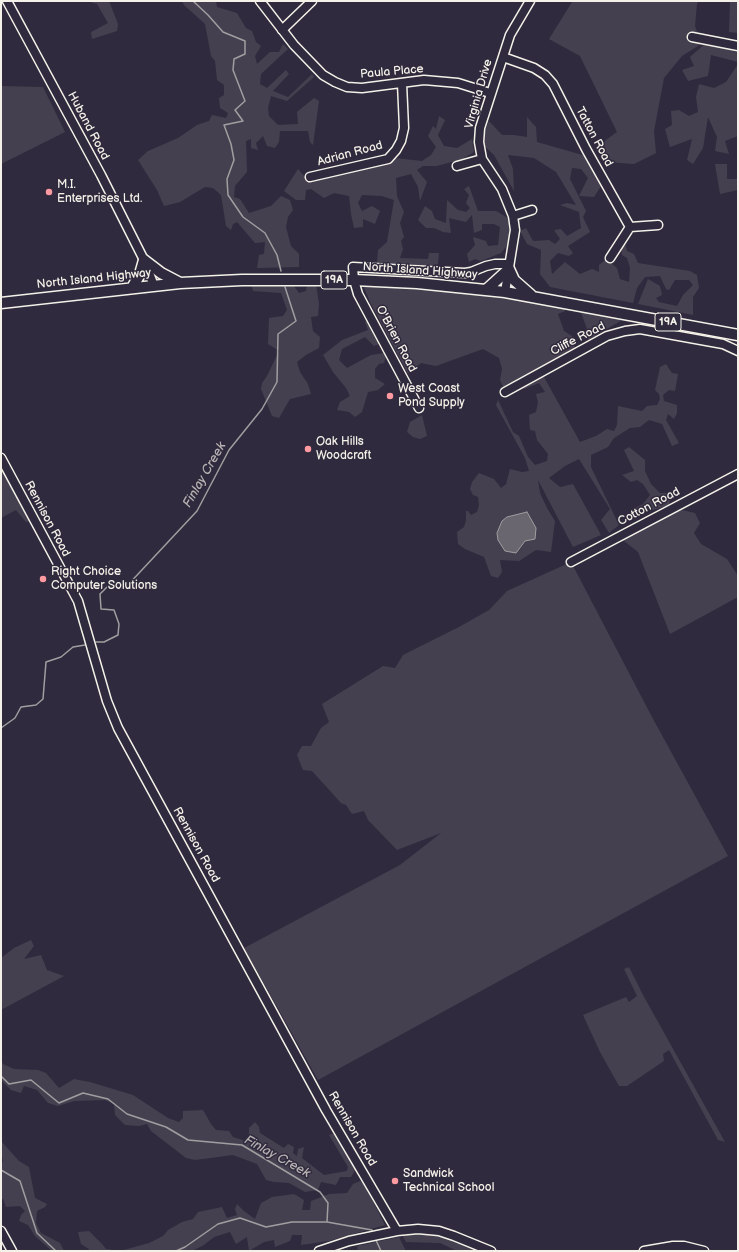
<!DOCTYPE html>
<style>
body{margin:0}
#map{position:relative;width:739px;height:1252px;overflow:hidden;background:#2f2a3d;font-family:"Balsamiq Sans",sans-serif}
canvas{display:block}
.frame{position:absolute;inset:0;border:2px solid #f4f1e8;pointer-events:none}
</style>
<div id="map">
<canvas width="739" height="1252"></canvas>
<div class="frame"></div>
</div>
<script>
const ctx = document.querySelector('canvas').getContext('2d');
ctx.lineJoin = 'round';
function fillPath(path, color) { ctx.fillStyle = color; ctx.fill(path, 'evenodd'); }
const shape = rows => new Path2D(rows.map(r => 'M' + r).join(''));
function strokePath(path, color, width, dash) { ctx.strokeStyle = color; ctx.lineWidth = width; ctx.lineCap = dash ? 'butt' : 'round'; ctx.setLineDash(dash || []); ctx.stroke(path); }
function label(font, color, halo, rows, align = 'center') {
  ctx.font = font + ' "Balsamiq Sans",sans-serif'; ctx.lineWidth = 3; ctx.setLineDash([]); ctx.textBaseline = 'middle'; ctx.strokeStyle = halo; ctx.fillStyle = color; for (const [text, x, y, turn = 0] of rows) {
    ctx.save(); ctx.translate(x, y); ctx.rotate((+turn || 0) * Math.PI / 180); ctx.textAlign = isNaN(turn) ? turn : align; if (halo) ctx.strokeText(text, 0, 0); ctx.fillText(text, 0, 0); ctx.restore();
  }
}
const green = shape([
 [87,1,109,1,118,24,117,31,92,39,91,32,108,23,97,4],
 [182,1,216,1,217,7,237,13,246,28,252,31,256,42,261,46,255,56,257,64,270,52,279,52,283,44,288,49,261,74,260,84,267,88,286,70,289,74,273,91,288,97,312,74,314,77,287,101,271,96,268,108,269,116,278,125,298,124,297,112,314,98,319,101,313,145,310,142,308,131,280,131,279,142,275,148,267,146,263,136,256,143,258,150,251,148,251,139,246,141,247,172,235,186,234,197,240,199,249,213,271,206,281,196,290,200,293,210,288,217,286,227,291,246,299,254,299,267,257,268,259,255,264,254,265,242,255,243,237,222,233,224,231,230,226,226,221,195,213,188,205,187,180,202,164,206,157,190,138,160,148,151,178,138,197,125,209,121,212,115,226,118,228,113,220,108,219,98,224,95,224,85,217,80,215,61,211,56,205,24,184,5],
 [563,1,699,1,697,4,695,26,701,44,682,56,664,78,654,131,656,153,634,164,605,162,599,145,617,132,580,56,549,39,572,2],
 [730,1,738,1,738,33,729,32],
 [707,42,738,53,738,62,711,55,708,76,688,81,682,70,694,66,690,57],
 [738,64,738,136,725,141,729,154,715,151,717,137,708,117,703,148,693,164,687,160,692,139,670,147,665,129,672,125,671,111,679,110,689,116,698,112,696,97,699,84,714,88,726,82],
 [1,86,43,87,65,132,1,164],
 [439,116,445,120,438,135,444,146,457,148,472,139,474,152,462,159,437,166,423,166,417,170,427,182,420,201,418,187,411,174,396,178,397,196,404,212,400,223,404,237,401,241,403,249,400,258,428,259,429,253,439,253,438,264,426,266,411,264,377,263,378,250,387,242,394,200,382,196,362,195,358,203,362,211,372,206,380,211,375,224,363,219,363,227,354,228,351,214,349,196,334,193,324,198,311,189,306,190,305,200,296,200,284,191,298,169,306,178,395,158,422,161,431,155,436,147,428,136,433,126,436,129],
 [527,117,536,127,537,142,586,156,601,186,594,197,579,196,588,178,581,169,572,168,570,179,586,211,583,217,590,232,568,246,573,253,569,256,558,253,550,261,552,274,565,262,580,274,592,269,599,272,599,265,606,259,617,268,620,279,629,282,630,268,627,258,622,255,621,247,625,243,627,251,634,254,638,263,690,271,697,275,699,288,693,297,693,315,638,304,648,279,660,286,662,295,656,298,659,302,677,306,683,295,693,285,689,280,675,280,669,290,666,289,660,276,645,277,637,288,633,303,550,287,540,274,541,250,527,244,520,231,526,228,533,241,549,240,555,244,560,239,554,230,561,229,567,236,581,228,579,212,560,205,567,203,576,205,556,172,534,158,508,155,513,169,514,191,494,155,480,142,489,121,502,135,514,135,527,137],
 [715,164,727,164,727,179,738,179,738,190,720,194],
 [469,186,478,211,496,211,508,218,511,230,506,247,501,253,481,261,475,259,469,262,467,254,475,245,473,237,486,241,488,246,498,245,500,227,494,224,482,224,482,230,474,233,472,215,466,222,449,218,451,233,443,232,434,228,426,228,418,220,425,206,432,211,435,219,446,223,447,200,458,210,466,212,470,208,466,203,469,195,464,189],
 [291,282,299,293,306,291,307,285,316,284,319,304,318,316,311,317,313,331,320,337,319,348,306,355,297,362,300,372,308,384,311,394,290,399,279,418,272,416,261,389,262,383,267,376,279,351,268,344,269,318,283,316,287,310,281,293,253,291,251,283],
 [363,285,436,289,511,297,565,306,565,311,558,314,564,331,572,336,575,349,503,387,500,380,502,369,499,358,483,349,436,366,421,363,408,374,370,302],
 [580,310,624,319,588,340,587,329],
 [369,319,382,343,374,346,365,337,342,349,339,360,347,368,371,355,384,353,386,356,384,363,379,364,375,369,375,378,385,384,378,390,368,392,362,412,355,417,349,412,337,410,340,402,350,396,346,388,333,372,323,355,342,340,368,330,365,322],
 [666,364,672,373,678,374,675,391,669,390,663,395,664,401,677,405,677,413,674,419,668,414,666,420,679,443,672,446,662,424,649,420,640,427,630,428,614,438,608,447,591,455,591,467,619,525,609,533,601,520,610,509,579,459,565,466,549,478,560,487,573,484,601,535,573,547,538,480,540,493,547,508,555,521,551,552,536,550,519,561,500,560,502,572,498,578,491,576,484,557,465,549,458,544,457,532,464,527,466,520,466,511,468,511,471,515,477,512,479,505,478,497,473,495,470,489,472,482,479,473,494,479,501,488,506,484,510,469,522,472,529,471,525,458,496,405,498,400,513,432,519,436,528,457,535,465,547,461,548,454,537,440,535,431,530,430,529,415,536,412,538,402,536,394,545,392,539,383,524,389,522,383,536,376,544,377,580,442,596,436,607,429,614,431,617,425,618,406,642,411,647,406,657,405,660,399,659,394,655,390,660,367],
 [500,528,525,541,516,553,497,533],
 [422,415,427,436,420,439,413,437,407,432,410,422],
 [629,447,645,460,645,471,651,484,660,493,668,493,670,505,639,514,635,508,643,504,650,495,643,484,637,480,631,482,622,475,634,471,624,450],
 [1,469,31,521,26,522,16,510,1,518],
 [673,508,695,513,700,523,694,533,701,544,727,559,738,576,738,597,670,634,638,552,619,537],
 [571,562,652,717,728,856,318,1080,244,948,400,865,441,833,397,850,368,820,364,811,352,814,346,805,341,803,312,771,303,770,297,755,302,746,311,746,321,728,329,722,322,704,383,666,395,668,403,655,459,627,489,610,507,591],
 [31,940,34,946,24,959,41,955,47,970,64,976,1,1010,1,958,14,948],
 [629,967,643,995,725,1142,718,1140,669,1050,663,1054,664,1061,627,1086,619,1086,600,1052,583,1015,626,997,629,1002,637,996,624,969],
 [1,1061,3,1064,14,1069,38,1070,46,1073,59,1088,74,1079,90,1082,133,1095,168,1118,179,1122,183,1118,183,1111,203,1110,211,1124,216,1130,229,1131,233,1137,249,1142,249,1128,255,1122,259,1127,260,1133,284,1148,288,1144,294,1147,293,1153,297,1156,298,1149,304,1147,302,1158,324,1175,347,1171,348,1167,329,1135,335,1133,356,1169,351,1177,340,1177,336,1185,321,1182,318,1190,305,1192,289,1183,274,1182,266,1180,257,1164,233,1155,195,1160,186,1158,151,1131,147,1124,139,1126,125,1125,115,1115,114,1104,105,1100,74,1101,58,1106,48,1103,37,1090,24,1086,21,1093,11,1090,1,1080],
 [2,1142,19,1161,29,1167,35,1198,47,1204,45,1207,37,1211,36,1223,41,1233,60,1243,64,1251,52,1251,35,1236,28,1225,19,1221,21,1215,25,1211,20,1206,6,1207,3,1199,1,1199,1,1161,3,1162,1,1151],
 [360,1181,364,1184,385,1225,329,1241,301,1245,302,1235,292,1235,290,1241,275,1247,274,1240,264,1242,249,1251,247,1237,236,1244,230,1232,214,1237,204,1245,192,1251,88,1251,89,1249,81,1244,78,1232,89,1231,102,1244,106,1249,120,1251,149,1243,163,1236,168,1230,182,1222,193,1219,198,1212,222,1207,227,1218,237,1215,235,1209,237,1204,244,1211,255,1219,261,1203,272,1197,294,1194,304,1200,302,1210,310,1210,311,1201,329,1194,347,1193,353,1184],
 [429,1233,445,1236,479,1251,457,1251,440,1243,406,1242,402,1235],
 [399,1237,406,1251,358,1251,357,1246]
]);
const water = shape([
 [527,512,536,528,535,539,525,541,516,553,505,551,498,540,497,533,502,521,507,517,527,512]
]);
const stream = shape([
 [193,1,208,15,223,32,245,41,245,54,234,59,233,70,245,101,235,110,243,121,224,125,231,144,234,160,227,179,228,195,243,217,265,233,277,255,281,271],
 [96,642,104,642,118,635,119,624,114,610,101,609,100,594,107,587,125,588,197,511,229,450,262,409,277,382,278,334,296,321,285,287],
 [1,728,15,718,21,707,36,705,43,699,46,662,61,657,73,647,85,645],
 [1,1076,9,1084,31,1080,59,1103,83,1093,108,1099,127,1114,166,1127,188,1140,242,1145,320,1192,328,1203,327,1222],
 [1,1170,20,1181,37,1233,56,1251],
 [375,1238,381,1251],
 [176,1251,185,1247,218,1224,240,1218,266,1227,292,1222,327,1222,372,1230,373,1232]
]);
const minor = shape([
 [7,1,101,175,144,260,154,286],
 [260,1,294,45,323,75,335,82,347,87,362,88,424,80,458,83,490,93],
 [282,30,312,1],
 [692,37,738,46],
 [503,57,534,68,545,75,553,84,586,149,630,227],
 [457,166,482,159],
 [310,177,388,159,396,150,401,141,404,128,402,83],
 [513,216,532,210],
 [630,227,658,225],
 [610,258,630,227],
 [505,292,515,230,513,216,502,189,482,159,479,142,480,128,510,35,530,1],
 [505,392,607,336,625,331,640,329,723,344,738,351],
 [419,408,358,294,354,280,353,267,465,273,471,272,486,266,495,264,509,264],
 [1,458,78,601,107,701,118,728,326,1110,397,1231],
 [571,562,738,474],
 [1,1231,12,1251],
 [319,1251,349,1241,397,1231,418,1229,439,1231,454,1236,491,1251],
 [644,1251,673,1246,684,1246,704,1251]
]);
const major = shape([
 [132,288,140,274,144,260,161,273,180,283],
 [487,289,509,269,514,280,531,295],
 [1,303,180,283,242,280,354,280,417,283,505,292,738,335]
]);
const markers = [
 [49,192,4,"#ff9aa2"],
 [390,396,4,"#ff9aa2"],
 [308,449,4,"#ff9aa2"],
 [43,579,4,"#ff9aa2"],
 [395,1181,4,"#ff9aa2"]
];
const shields = [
 [334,280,26],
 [668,322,26]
];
const shieldNames = [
 ["19A",334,280],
 ["19A",668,322]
];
const streetNames = [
 ["Paula Place",392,72,-5],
 ["Virginia Drive",479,94,-74],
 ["Huband Road",88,126,62],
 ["Tatton Road",594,137,62],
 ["Adrian Road",350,154,-15],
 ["North Island Highway",420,271,4],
 ["North Island Highway",94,279,-6],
 ["O'Brien Road",396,339,62],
 ["Cliffe Road",578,339,-27],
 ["Cotton Road",649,507,-28],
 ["Rennison Road",47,519,62],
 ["Rennison Road",196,845,61],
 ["Rennison Road",352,1129,60]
];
const poiNames = [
 ["M.I.",57,185],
 ["Enterprises Ltd.",57,199],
 ["West Coast",398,389],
 ["Pond Supply",398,403],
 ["Oak Hills",316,442],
 ["Woodcraft",316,456],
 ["Right Choice",51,572],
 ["Computer Solutions",51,586],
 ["Sandwick",403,1174],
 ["Technical School",403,1188]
];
const waterNames = [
 ["Finlay Creek",205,475,-60],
 ["Finlay Creek",277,1157,29]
];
fillPath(green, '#454050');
fillPath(water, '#6a6670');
strokePath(water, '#a19ea0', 1);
strokePath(stream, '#a19ea0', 1.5);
strokePath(minor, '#f4f1e8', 11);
strokePath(major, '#f4f1e8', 13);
strokePath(minor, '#2f2a3d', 8);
strokePath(major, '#2f2a3d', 10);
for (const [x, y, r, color] of markers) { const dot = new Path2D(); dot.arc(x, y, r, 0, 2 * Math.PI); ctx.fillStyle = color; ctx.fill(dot); strokePath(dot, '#2f2a3d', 1.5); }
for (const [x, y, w] of shields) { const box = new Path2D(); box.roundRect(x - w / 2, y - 9, w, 18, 3); ctx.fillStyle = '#2f2a3d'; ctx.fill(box); strokePath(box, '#f4f1e8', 1); }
label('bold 11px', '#f4f1e8', null, shieldNames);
label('12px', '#f4f1e8', '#2f2a3d', streetNames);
label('12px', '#f4f1e8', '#2f2a3d', poiNames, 'left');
label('italic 13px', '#b6b2b2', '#2f2a3d', waterNames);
</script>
